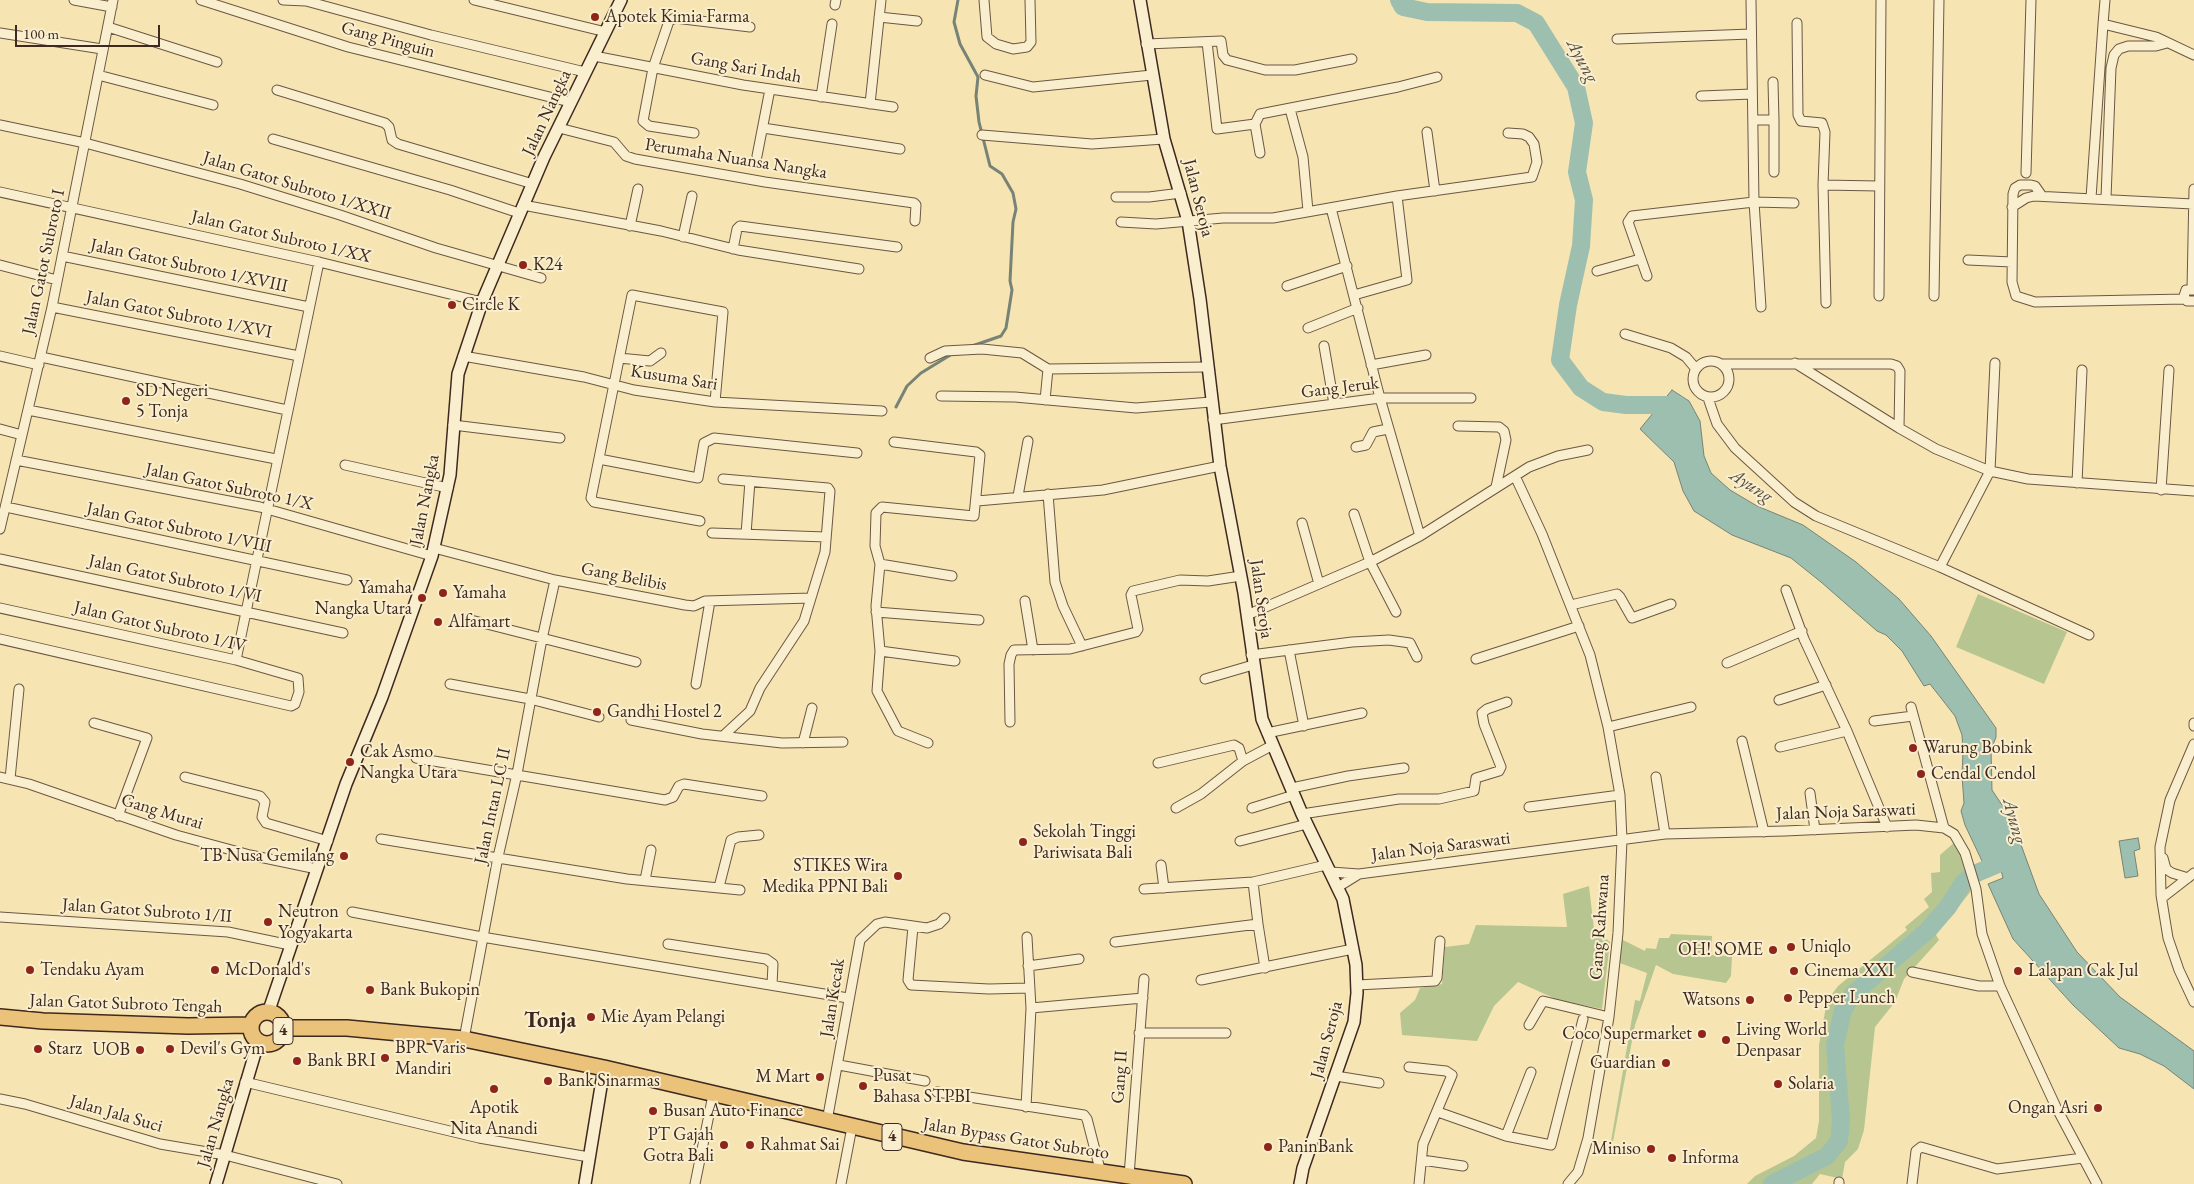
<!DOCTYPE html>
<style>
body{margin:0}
#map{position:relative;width:2194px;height:1184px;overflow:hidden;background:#f6e5b2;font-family:"EB Garamond",serif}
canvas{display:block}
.scale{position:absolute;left:15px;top:25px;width:145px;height:22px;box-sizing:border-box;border:2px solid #3e2820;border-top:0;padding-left:6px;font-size:15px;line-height:18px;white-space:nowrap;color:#3e2820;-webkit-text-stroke:4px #f9eecd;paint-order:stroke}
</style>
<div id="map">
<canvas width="2194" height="1184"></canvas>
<div class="scale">100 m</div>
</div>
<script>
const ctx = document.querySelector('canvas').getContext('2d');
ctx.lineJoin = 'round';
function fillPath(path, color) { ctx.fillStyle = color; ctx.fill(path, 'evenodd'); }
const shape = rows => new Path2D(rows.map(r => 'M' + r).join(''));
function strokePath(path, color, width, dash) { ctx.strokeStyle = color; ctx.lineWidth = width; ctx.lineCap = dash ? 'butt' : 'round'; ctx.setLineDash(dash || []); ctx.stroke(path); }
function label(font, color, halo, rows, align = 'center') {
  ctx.font = font + ' "EB Garamond",serif'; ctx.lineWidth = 4; ctx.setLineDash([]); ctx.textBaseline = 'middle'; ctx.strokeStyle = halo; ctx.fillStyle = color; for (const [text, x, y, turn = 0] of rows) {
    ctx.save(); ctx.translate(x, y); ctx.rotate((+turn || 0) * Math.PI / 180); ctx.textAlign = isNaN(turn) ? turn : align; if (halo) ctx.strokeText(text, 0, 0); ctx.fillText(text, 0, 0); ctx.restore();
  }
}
const green = shape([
 [1978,594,2067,632,2044,684,1956,647],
 [1956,841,1971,891,1936,935,1939,940,1904,979,1895,1002,1875,1027,1864,1130,1858,1149,1845,1162,1842,1179,1820,1174,1812,1184,1747,1184,1755,1176,1794,1156,1816,1138,1819,1121,1819,1045,1827,1001,1838,986,1907,930,1905,927,1929,907,1924,899,1932,892,1931,873,1940,872,1940,855],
 [1589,886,1594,929,1610,942,1602,1009,1558,1000,1518,982,1494,1006,1477,1041,1402,1035,1400,1013,1415,1000,1420,988,1442,984,1445,947,1469,944,1476,925,1567,927,1563,894],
 [1671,934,1712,936,1711,955,1732,956,1731,976,1726,983,1673,974,1656,965,1635,1025,1612,1147,1610,1147,1635,1000,1640,1001,1647,973,1617,962,1619,938,1645,951,1646,948,1656,949,1659,938,1669,938]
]);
const water = shape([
 [1672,390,1689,401,1700,421,1704,456,1711,473,1730,490,1757,506,1803,525,1856,562,1899,599,1931,636,1996,728,1996,737,1991,750,1992,790,2012,820,2039,894,2077,952,2120,997,2194,1051,2194,1089,2164,1066,2140,1054,2119,1048,2073,1005,2013,939,1988,884,2003,878,2001,870,1984,875,1982,861,1965,825,1961,811,1964,803,1962,776,1963,751,1962,735,1955,716,1930,684,1924,686,1902,651,1886,635,1877,631,1821,582,1791,558,1732,535,1694,511,1683,491,1674,462,1640,429,1672,390],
 [2138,838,2140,849,2134,851,2138,876,2125,878,2119,841,2138,838]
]);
const stream = shape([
 [958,0,954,22,960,44,978,77,976,96,979,122,990,166,1002,174,1013,193,1016,209,1013,222,1010,281,1012,290,1006,328,1001,336,972,346],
 [896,407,907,386,921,373,952,354]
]);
const river = shape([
 [1399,0,1403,7,1427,12,1517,13,1536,23,1576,87,1584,123,1577,172,1584,200,1581,246,1568,305,1560,360,1581,388,1603,402,1626,405,1678,405,1682,410],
 [1772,1184,1827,1156,1839,1141,1841,1120,1835,1045,1843,1010,1853,994,1927,931,1948,907,1963,883,1972,875,2003,862]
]);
const street = shape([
 [74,0,112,7],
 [201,0,348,47,570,102],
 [283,0,306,1,431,35,585,72],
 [474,0,606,32],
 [984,0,987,37,996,44,1013,49,1027,47,1031,42,1030,0],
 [1751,0,1754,202,1761,307],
 [835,5,836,0],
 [879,17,917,21],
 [1797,23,1798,115,1801,121,1822,123,1825,132,1823,185,1826,303],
 [2103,24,2105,0],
 [108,27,217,62],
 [0,33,102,49],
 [1617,39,1751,34],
 [1207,42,1217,129,1255,124],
 [1146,44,1221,41,1223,55,1227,60,1265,70,1295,70,1352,59],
 [594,56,743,85,893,107],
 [98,75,213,105],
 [985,75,1033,87,1152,75],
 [277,90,385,123,389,127,392,140,398,144,533,184],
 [1701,96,1752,94],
 [821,97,832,24],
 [870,104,881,0],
 [1290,109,1303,157,1308,211],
 [1753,120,1774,120,1773,82],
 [1774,120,1774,172],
 [0,125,85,143,240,184,340,215,436,248,541,278],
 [559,128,614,142,626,156,635,159,765,182,914,203,916,205,915,221],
 [763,128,900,149],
 [1427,132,1435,191],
 [694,133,649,126,643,121,653,68,669,21,675,18,750,27],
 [982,135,1092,144,1164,139],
 [273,139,450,190,519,213],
 [1260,153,1255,124,1260,114,1398,87,1437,77],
 [757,156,770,89],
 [2026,173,2031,0],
 [1823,185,1878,186],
 [0,192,319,262,482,302],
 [2042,196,2035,186,2031,185,2020,185,2015,188,2013,194,2012,282,2016,296,2035,302,2185,299],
 [1116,197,1149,197,1181,193],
 [2091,198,2103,24,2156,37,2194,55],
 [2106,198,2111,68,2114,55,2119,49,2128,46,2156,46,2167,43],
 [523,205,661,231,738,250,859,269],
 [2012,207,2026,198,2034,196,2193,204],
 [1331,208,1380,398,1420,536],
 [1121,222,1156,224,1223,218,1273,218,1397,196,1532,177,1537,162,1534,144,1529,137,1523,134,1508,133],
 [630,226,638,189],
 [683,237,692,196],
 [733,249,737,229,740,226,897,247],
 [62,256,309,307],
 [1968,260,2012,262],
 [0,265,57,280],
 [1597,271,1640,259],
 [1647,276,1628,222,1632,216,1754,202,1794,203],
 [1287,286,1347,266],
 [2192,289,2194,189],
 [2194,290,2186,290,2184,296,2187,301,2194,301],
 [1354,295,1407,280,1397,196],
 [1879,296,1881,0],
 [1934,296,1939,0],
 [52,307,299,356],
 [1308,328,1358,308],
 [1625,334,1671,348,1686,357,1696,369],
 [1324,346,1334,404],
 [0,356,39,365],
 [463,356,584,377,634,390,715,402,882,411],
 [41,357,287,410],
 [619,358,650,361,661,353],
 [930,358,945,351,982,349,1022,353,1048,369,1207,367],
 '1693 379a18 18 0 1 1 36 0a18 18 0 1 1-36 0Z',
 [1795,363,1899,428],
 [1721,364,1891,364,1897,366,1900,371,1899,428,1936,449,1990,471,2028,479,2194,491],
 [1371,365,1426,355],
 [941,396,1015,397,1136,408,1211,402],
 [1708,398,1717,424,1735,448,1794,502,1816,516,1940,567,2089,635],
 [1045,400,1048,369],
 [28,410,276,459],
 [1213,420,1380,398,1471,398],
 [453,425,560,438],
 [1458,426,1499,427,1504,431,1506,440,1496,487],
 [0,429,22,435],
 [894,442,976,452,980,455,974,516,882,507,876,513,875,546,880,564,876,606,880,651,877,691,898,731,928,743],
 [1356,447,1366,445,1373,432,1388,429],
 [599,459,698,478,704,443,714,438,857,453],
 [16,460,260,507,432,556],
 [345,465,448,488],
 [1515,476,1542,534,1590,655,1608,727,1620,795,1622,840,1618,933,1609,1017,1543,1001,1529,1025],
 [723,479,828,488,830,491,825,552,804,621,760,688,750,711,723,736],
 [2077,483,2082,370],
 [2161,490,2169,370],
 [1048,494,1055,582,1063,606,1082,646],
 [1018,496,1028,441],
 [977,501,1103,490,1220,466],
 [6,507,347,580],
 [1354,514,1370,562,1396,612],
 [700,521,594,502,591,498,632,295,723,312,715,402],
 [1302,523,1319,584],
 [0,529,52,307,113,0],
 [712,533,826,537],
 [746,534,750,481],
 [434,548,555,580,685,605,694,606,705,601,811,598],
 [0,559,343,633],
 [880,564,952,576],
 [1940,567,1990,471,1995,363],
 [1786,590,1804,639,1847,731,1887,827],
 [1025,601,1033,650],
 [1571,605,1617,594,1620,597,1632,618,1671,604],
 [0,608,236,660,298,678,299,692,295,704,291,706,0,639],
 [876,612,979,620],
 [1247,615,1370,562,1420,536,1529,467,1558,456,1588,450],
 [467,619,636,662],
 [1289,650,1304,726],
 [880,651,955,661],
 [1251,655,1352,642,1389,640,1410,643,1417,657],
 [1476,659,1579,626],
 [236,660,319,262],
 [1727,663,1802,631],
 [1205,679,1253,665],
 [450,684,530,699,599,717],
 [696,684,710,601],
 [1779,700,1826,685],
 [1911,707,1944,828],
 [631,720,702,734,782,743,843,742],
 [1874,721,1913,716],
 [1010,722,1009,664,1011,655,1014,650,1070,649,1136,632,1138,629,1131,595,1133,591,1180,580,1208,581,1241,576],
 [94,723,147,738,118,816],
 [2194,723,2194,726],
 [1608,727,1691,707],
 [1267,733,1362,713],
 [1742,741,1764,832],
 [803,743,812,708],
 [2194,744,2170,800,2160,847,2161,895,2168,938,2179,970,2194,1002],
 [1780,747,1847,731],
 [416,758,665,800,673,797,679,786,684,784,762,796],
 [1158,763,1234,745,1239,748,1243,761],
 [0,777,29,784,176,835,250,855,317,869],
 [185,777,260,796,265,802,262,817,266,823,328,841],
 [1656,777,1665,834],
 [10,779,19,689],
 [1292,788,1348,776,1404,768],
 [1810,793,1815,830],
 [1529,807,1620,795],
 [1176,808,1201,794,1243,761,1273,745],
 [1252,808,1294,795],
 [1302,814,1399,799,1439,799,1474,791,1476,778,1499,771,1501,767,1484,724,1482,713,1487,709,1507,702],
 [381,839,627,879,740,890],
 [1240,841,1307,824],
 [2163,858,2166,869,2172,873,2188,878],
 [1161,865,1164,888],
 [1331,872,1359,874,1665,834,1785,831,1916,825,1944,828,1954,834,1965,853,1976,889,1982,934,2000,986,2056,1107,2097,1184],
 [645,880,651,850],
 [719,887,731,840,738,837,759,835],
 [1338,887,1359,874],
 [1144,889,1253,882,1326,865],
 [2162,898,2194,873],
 [352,912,482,937,848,998],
 [0,917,228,932,290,945],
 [1258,924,1265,968],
 [913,927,908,980,911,985,989,989,1029,988],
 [1115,942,1258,924,1253,882],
 [668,944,766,959,773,964,772,985],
 [1028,966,1079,959],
 [1912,972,1979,986,2000,986],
 [1201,980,1353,949],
 [1357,985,1435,981,1437,978,1440,941],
 [1031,1008,1143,998],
 [1139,1033,1226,1033],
 [464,1039,498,857,517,774,542,639,555,580],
 [839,1065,925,1081],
 [1409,1067,1446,1071,1452,1075,1423,1144,1419,1184],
 [1336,1076,1379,1083],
 [245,1082,479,1138,589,1157],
 [937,1092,1084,1115,1087,1119,1101,1173],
 [0,1099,25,1104,160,1144,225,1155,337,1184],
 [1026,1107,1031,1008,1027,937],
 [1438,1112,1506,1136,1551,1145,1583,1019],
 [827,1121,860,940,877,924,885,922,927,928,939,924,945,918],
 [1506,1136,1531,1072],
 [1422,1160,1463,1166],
 [1129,1176,1144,979],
 [695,1184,713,1095],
 [841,1184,852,1127],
 [1568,1184,1578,1172,1588,1138,1609,1017],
 [1839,1184,1839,1182],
 [1912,1184,1916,1151,1921,1147,1997,1169,2083,1158]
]);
const secondary = shape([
 [1140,0,1164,139,1188,221,1200,299,1220,466,1244,593,1262,719,1302,814,1343,899,1356,965,1357,993,1354,1022,1303,1168,1300,1184],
 [268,1013,346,784,382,697,432,556,450,475,458,374,482,302,544,157,621,0],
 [216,1184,258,1043],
 [585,1184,604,1068]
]);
const highway = shape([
 '251 1028a16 16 0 1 1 32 0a16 16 0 1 1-32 0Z',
 [0,1017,43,1021,188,1026,250,1025],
 [283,1028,347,1028,464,1039,604,1068,963,1152,1184,1184]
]);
const markers = [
 [595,17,5,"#8f2418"],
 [523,265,5,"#8f2418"],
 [452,305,5,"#8f2418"],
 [126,401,5,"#8f2418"],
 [443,593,5,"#8f2418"],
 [422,598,5,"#8f2418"],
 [438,622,5,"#8f2418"],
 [597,712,5,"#8f2418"],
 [1913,748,5,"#8f2418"],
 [350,762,5,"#8f2418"],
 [1921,774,5,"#8f2418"],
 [1023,842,5,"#8f2418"],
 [344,856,5,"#8f2418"],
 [898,876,5,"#8f2418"],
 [268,922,5,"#8f2418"],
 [1791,947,5,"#8f2418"],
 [1773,950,5,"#8f2418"],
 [30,970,5,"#8f2418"],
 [215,970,5,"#8f2418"],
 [1794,971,5,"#8f2418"],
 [2018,971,5,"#8f2418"],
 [370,990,5,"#8f2418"],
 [1788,998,5,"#8f2418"],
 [1750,1000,5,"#8f2418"],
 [591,1017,5,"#8f2418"],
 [1702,1034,5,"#8f2418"],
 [1726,1040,5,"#8f2418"],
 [38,1049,5,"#8f2418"],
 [170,1049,5,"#8f2418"],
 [140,1050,5,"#8f2418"],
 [385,1058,5,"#8f2418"],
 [297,1061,5,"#8f2418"],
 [1666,1063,5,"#8f2418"],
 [820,1077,5,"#8f2418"],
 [548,1081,5,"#8f2418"],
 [1778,1084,5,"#8f2418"],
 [863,1086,5,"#8f2418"],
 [494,1089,5,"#8f2418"],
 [2098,1108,5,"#8f2418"],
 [653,1111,5,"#8f2418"],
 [724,1145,5,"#8f2418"],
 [750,1145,5,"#8f2418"],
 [1268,1147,5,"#8f2418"],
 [1651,1149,5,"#8f2418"],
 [1672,1158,5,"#8f2418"]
];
const shields = [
 [283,1031,20],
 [892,1137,20]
];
const shieldNames = [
 ["4",283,1031],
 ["4",892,1137]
];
const poiNames = [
 ["Apotek Kimia Farma",605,17],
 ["K24",533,265],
 ["Circle K",462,305],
 ["SD Negeri",136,391],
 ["5 Tonja",136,412],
 ["Yamaha",412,588,"right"],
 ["Nangka Utara",412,609,"right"],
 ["Yamaha",453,593],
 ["Alfamart",448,622],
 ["Gandhi Hostel 2",607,712],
 ["Warung Bobink",1923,748],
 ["Cak Asmo",360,752],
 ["Nangka Utara",360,773],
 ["Cendal Cendol",1931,774],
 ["Sekolah Tinggi",1033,832],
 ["Pariwisata Bali",1033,853],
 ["TB Nusa Gemilang",334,856,"right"],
 ["STIKES Wira",888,866,"right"],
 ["Medika PPNI Bali",888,887,"right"],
 ["Neutron",278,912],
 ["Yogyakarta",278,933],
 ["Uniqlo",1801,947],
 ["OH! SOME",1763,950,"right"],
 ["Tendaku Ayam",40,970],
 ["McDonald's",225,970],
 ["Cinema XXI",1804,971],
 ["Lalapan Cak Jul",2028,971],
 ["Bank Bukopin",380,990],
 ["Pepper Lunch",1798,998],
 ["Watsons",1740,1000,"right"],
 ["Mie Ayam Pelangi",601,1017],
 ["Living World",1736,1030],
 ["Denpasar",1736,1051],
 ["Coco Supermarket",1692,1034,"right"],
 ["BPR Varis",395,1048],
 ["Mandiri",395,1069],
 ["Starz",48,1049],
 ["Devil's Gym",180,1049],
 ["UOB",130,1050,"right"],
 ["Bank BRI",307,1061],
 ["Guardian",1656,1063,"right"],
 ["Pusat",873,1076],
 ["Bahasa STPBI",873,1097],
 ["M Mart",810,1077,"right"],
 ["Bank Sinarmas",558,1081],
 ["Solaria",1788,1084],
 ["Apotik",494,1108,"center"],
 ["Nita Anandi",494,1129,"center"],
 ["Ongan Asri",2088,1108,"right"],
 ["Busan Auto Finance",663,1111],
 ["PT Gajah",714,1135,"right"],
 ["Gotra Bali",714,1156,"right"],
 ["Rahmat Sai",760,1145],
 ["PaninBank",1278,1147],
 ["Miniso",1641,1149,"right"],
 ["Informa",1682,1158]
];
const streetNames = [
 ["Gang Pinguin",388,40,15],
 ["Gang Sari Indah",746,68,10],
 ["Jalan Nangka",547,113,-65],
 ["Perumaha Nuansa Nangka",736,159,9],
 ["Jalan Gatot Subroto 1/XXII",297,186,17],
 ["Jalan Seroja",1198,198,76],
 ["Jalan Gatot Subroto 1/XX",281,237,13],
 ["Jalan Gatot Subroto I",44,262,-78],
 ["Jalan Gatot Subroto 1/XVIII",189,266,12],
 ["Jalan Gatot Subroto 1/XVI",179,315,11],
 ["Kusuma Sari",674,378,9],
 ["Gang Jeruk",1340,388,-7],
 ["Jalan Gatot Subroto 1/X",229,487,12],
 ["Jalan Nangka",425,500,-79],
 ["Jalan Gatot Subroto 1/VIII",179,528,12],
 ["Gang Belibis",624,577,11],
 ["Jalan Gatot Subroto 1/VI",175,579,12],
 ["Jalan Seroja",1261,599,82],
 ["Jalan Gatot Subroto 1/IV",160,627,13],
 ["Jalan Intan LC II",493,806,-78],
 ["Gang Murai",162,812,17],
 ["Jalan Noja Saraswati",1846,812,-2],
 ["Jalan Noja Saraswati",1441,847,-7],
 ["Jalan Gatot Subroto 1/II",147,911,4],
 ["Gang Rahwana",1600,927,-86],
 ["Jalan Kecak",833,998,-81],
 ["Jalan Gatot Subroto Tengah",126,1004,2],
 ["Jalan Seroja",1327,1040,-75],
 ["Gang II",1120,1077,-86],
 ["Jalan Jala Suci",116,1114,16],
 ["Jalan Nangka",216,1123,-74],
 ["Jalan Bypass Gatot Subroto",1016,1139,9]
];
const waterNames = [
 ["Ayung",1582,61,62],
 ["Ayung",1751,486,33],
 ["Ayung",2014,821,75]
];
const districtNames = [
 ["Tonja",550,1021]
];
fillPath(green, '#b7c690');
fillPath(water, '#9dbfb0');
strokePath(water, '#778376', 1);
strokePath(stream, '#778376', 3);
strokePath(river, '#9dbfb0', 18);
strokePath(street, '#6c5744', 11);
strokePath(secondary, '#3e2820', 14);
strokePath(highway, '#3e2820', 18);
strokePath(street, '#f9eecd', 9);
strokePath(secondary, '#f9eecd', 11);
strokePath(highway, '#ebc279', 15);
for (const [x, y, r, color] of markers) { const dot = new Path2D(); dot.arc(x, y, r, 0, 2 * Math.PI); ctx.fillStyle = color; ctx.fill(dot); strokePath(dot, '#f9eecd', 2); }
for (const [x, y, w] of shields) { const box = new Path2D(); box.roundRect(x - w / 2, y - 13.5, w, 27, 4); ctx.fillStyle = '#f9eecd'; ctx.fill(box); strokePath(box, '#3e2820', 1); }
label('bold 16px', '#3e2820', null, shieldNames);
label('18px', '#3e2820', '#f9eecd', poiNames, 'left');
label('18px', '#3e2820', '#f9eecd', streetNames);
label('italic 19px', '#564e44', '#f9eecd', waterNames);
label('bold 22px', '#3e2820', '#f9eecd', districtNames);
</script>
